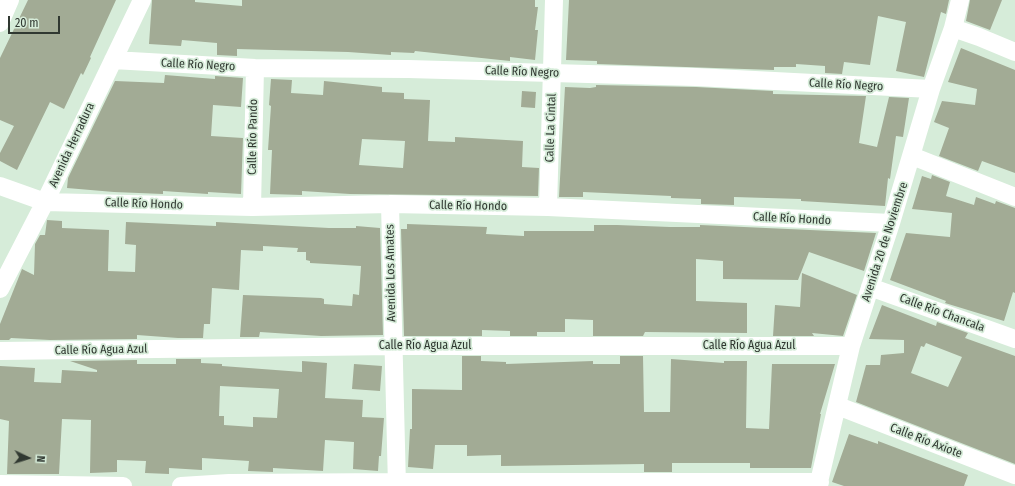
<!DOCTYPE html>
<meta charset="utf-8">
<style>
body{margin:0}
#map{position:relative;width:1015px;height:486px;overflow:hidden;background:#d6ecd9;font-family:"Fira Sans Condensed",sans-serif}
canvas{display:block}
.north{position:absolute;left:8px;top:438px;width:40px;height:40px;-webkit-text-stroke:3px #d6ecd9;paint-order:stroke;rotate:94deg;font-size:11px;font-weight:700;line-height:16px;text-align:center;color:#303831}
.north::after{content:'';display:block;margin:auto;width:14px;height:18px;background:#303831;clip-path:polygon(50% 0,100% 100%,50% 72%,0 100%)}
.scale{position:absolute;left:8px;top:16px;width:52px;height:18px;box-sizing:border-box;border:2px solid #303831;border-top:0;padding-left:5px;font-size:12px;line-height:14px;white-space:nowrap;color:#303831;-webkit-text-stroke:3px #d6ecd9;paint-order:stroke}
</style>
<div id="map">
<canvas width="1015" height="486"></canvas>
<div class="north">N</div>
<div class="scale">20 m</div>
</div>
<script>
const ctx = document.querySelector('canvas').getContext('2d');
ctx.lineJoin = 'round';
function fillPath(path, color) { ctx.fillStyle = color; ctx.fill(path, 'evenodd'); }
const shape = rows => new Path2D(rows.map(r => 'M' + r).join(''));
function strokePath(path, color, width, dash) { ctx.strokeStyle = color; ctx.lineWidth = width; ctx.lineCap = dash ? 'butt' : 'round'; ctx.setLineDash(dash || []); ctx.stroke(path); }
function label(font, color, halo, rows, align = 'center') {
  ctx.font = font + ' "Fira Sans Condensed",sans-serif'; ctx.lineWidth = 3.5; ctx.setLineDash([]); ctx.textBaseline = 'middle'; ctx.strokeStyle = halo; ctx.fillStyle = color; for (const [text, x, y, turn = 0] of rows) {
    ctx.save(); ctx.translate(x, y); ctx.rotate((+turn || 0) * Math.PI / 180); ctx.textAlign = isNaN(turn) ? turn : align; if (halo) ctx.strokeText(text, 0, 0); ctx.fillText(text, 0, 0); ctx.restore();
  }
}
const building = shape([
 [28,0,116,0,90,57,91,58,83,75,81,73,64,109,50,102,17,170,0,161,0,153,14,126,0,120,0,58],
 [152,0,195,0,195,2,242,6,242,0,535,0,535,7,538,7,535,30,538,30,535,60,510,57,510,61,415,51,414,53,391,52,391,55,348,52,237,49,237,56,217,55,217,43,182,40,181,46,149,44],
 [569,0,949,0,946,14,941,12,924,77,896,71,906,22,878,16,870,65,844,62,842,74,825,73,825,66,796,64,796,67,774,67,774,70,597,64,597,61,566,60],
 [970,0,1002,0,990,30,966,21],
 [961,48,1015,70,1015,173,982,161,978,171,939,156,949,128,934,122,942,101,975,105,977,89,948,82],
 [165,75,215,79,215,76,243,78,241,107,213,105,211,136,243,138,241,194,208,192,208,194,163,191,163,194,114,192,67,188,68,178,115,81,164,83],
 [271,79,292,80,291,93,323,95,324,81,382,87,382,92,404,93,404,99,430,100,428,141,455,142,455,137,523,141,522,167,539,168,538,196,350,194,302,191,302,195,270,194,272,150,268,150,271,106,269,105],
 [362,139,405,141,403,168,359,165],
 [596,85,696,87,773,91,773,94,866,96,859,143,877,147,889,97,909,98,903,137,896,136,890,179,888,178,885,206,801,201,801,199,734,197,734,205,701,204,701,199,671,198,671,196,583,192,583,197,559,197,565,87,590,88,596,87],
 [522,91,536,92,535,108,521,107],
 [932,175,950,182,946,196,974,205,976,197,995,204,996,201,1015,208,1015,293,1013,292,1004,321,945,303,946,301,890,280,906,233,950,237,952,213,912,209,922,176,931,179],
 [47,220,62,221,62,228,109,230,108,271,135,272,136,245,125,244,126,222,216,226,216,222,329,228,356,228,356,226,380,228,383,335,321,336,260,332,259,337,240,337,243,295,321,298,324,299,324,304,352,306,353,294,359,295,361,266,310,263,310,261,306,260,306,252,297,252,298,248,263,246,263,251,241,250,239,290,212,288,210,324,204,324,203,338,178,338,137,335,137,339,50,340,11,338,9,340,0,340,0,324,22,269,34,275,35,244,40,235,45,235],
 [407,224,487,227,486,234,524,236,524,231,594,231,594,225,617,225,670,227,700,227,700,225,876,233,864,271,809,252,798,280,723,279,723,261,696,259,696,301,747,303,747,333,645,332,643,336,593,336,593,320,565,319,565,332,537,332,537,336,510,336,510,331,482,330,482,336,404,336,401,229,407,229],
 [802,273,857,295,843,336,812,333,814,336,773,336,775,305,800,307],
 [882,305,936,326,937,322,968,333,965,338,1015,356,1015,464,856,402,866,365,880,365,881,355,904,353,904,340,869,339],
 [926,343,962,357,948,387,911,373,921,346,924,347],
 [462,356,481,356,481,361,506,362,506,364,593,361,593,364,620,364,620,356,643,356,644,412,670,412,671,359,724,363,724,361,747,361,746,428,769,429,772,364,835,364,820,414,821,414,811,468,750,468,750,463,672,463,672,472,644,472,644,464,501,466,501,455,467,456,467,445,435,445,433,469,408,467,410,429,412,429,412,389,462,390],
 [176,359,201,359,201,363,222,364,222,366,302,372,302,361,327,363,325,398,363,400,362,417,384,418,381,456,379,456,378,471,353,469,354,442,325,440,323,471,273,468,273,472,248,471,249,461,202,458,202,470,169,468,169,474,145,473,146,461,117,460,117,472,90,473,91,420,62,419,59,474,7,474,9,421,0,419,0,366,35,368,34,382,61,383,62,370,97,372,97,370,70,361,137,360,137,364,176,364],
 [220,386,279,389,277,418,253,417,253,427,224,425,224,416,219,416],
 [354,364,382,366,380,391,352,389],
 [849,434,878,444,878,441,968,475,964,486,844,486,832,482]
]);
const minor = shape([
 [0,23,10,0],
 [953,28,979,37,1015,52],
 [113,60,255,68,408,69,696,77,931,89],
 [912,156,1015,197],
 [0,186,45,202,252,207,390,204,548,207,891,223],
 [390,204,397,486],
 [252,207,255,68],
 [548,207,554,0],
 [870,287,1015,339],
 [0,289,45,202,142,0],
 [0,351,393,346,851,346],
 [838,406,1015,475],
 [0,484,123,486],
 [181,486,229,483,397,482,820,482],
 [818,486,851,346,891,223,931,89,953,28,960,0]
]);
const streetNames = [
 ["Calle Río Negro",198,65,3],
 ["Calle Río Negro",522,72,2],
 ["Calle Río Negro",846,85,3],
 ["Calle La Cintal",551,128,-88],
 ["Calle Río Pando",253,137,-89],
 ["Avenida Herradura",72,145,-65],
 ["Calle Río Hondo",144,204,2],
 ["Calle Río Hondo",468,206,1],
 ["Calle Río Hondo",792,219,3],
 ["Avenida 20 de Noviembre",885,242,-72],
 ["Avenida Los Amates",391,273,-91],
 ["Calle Río Chancala",942,313,20],
 ["Calle Río Agua Azul",425,346],
 ["Calle Río Agua Azul",749,346],
 ["Calle Río Agua Azul",101,350,-1],
 ["Calle Río Axiote",926,441,21]
];
fillPath(building, '#a2ab95');
strokePath(minor, '#fff', 18);
label('12px', '#303831', '#d6ecd9', streetNames);
</script>
